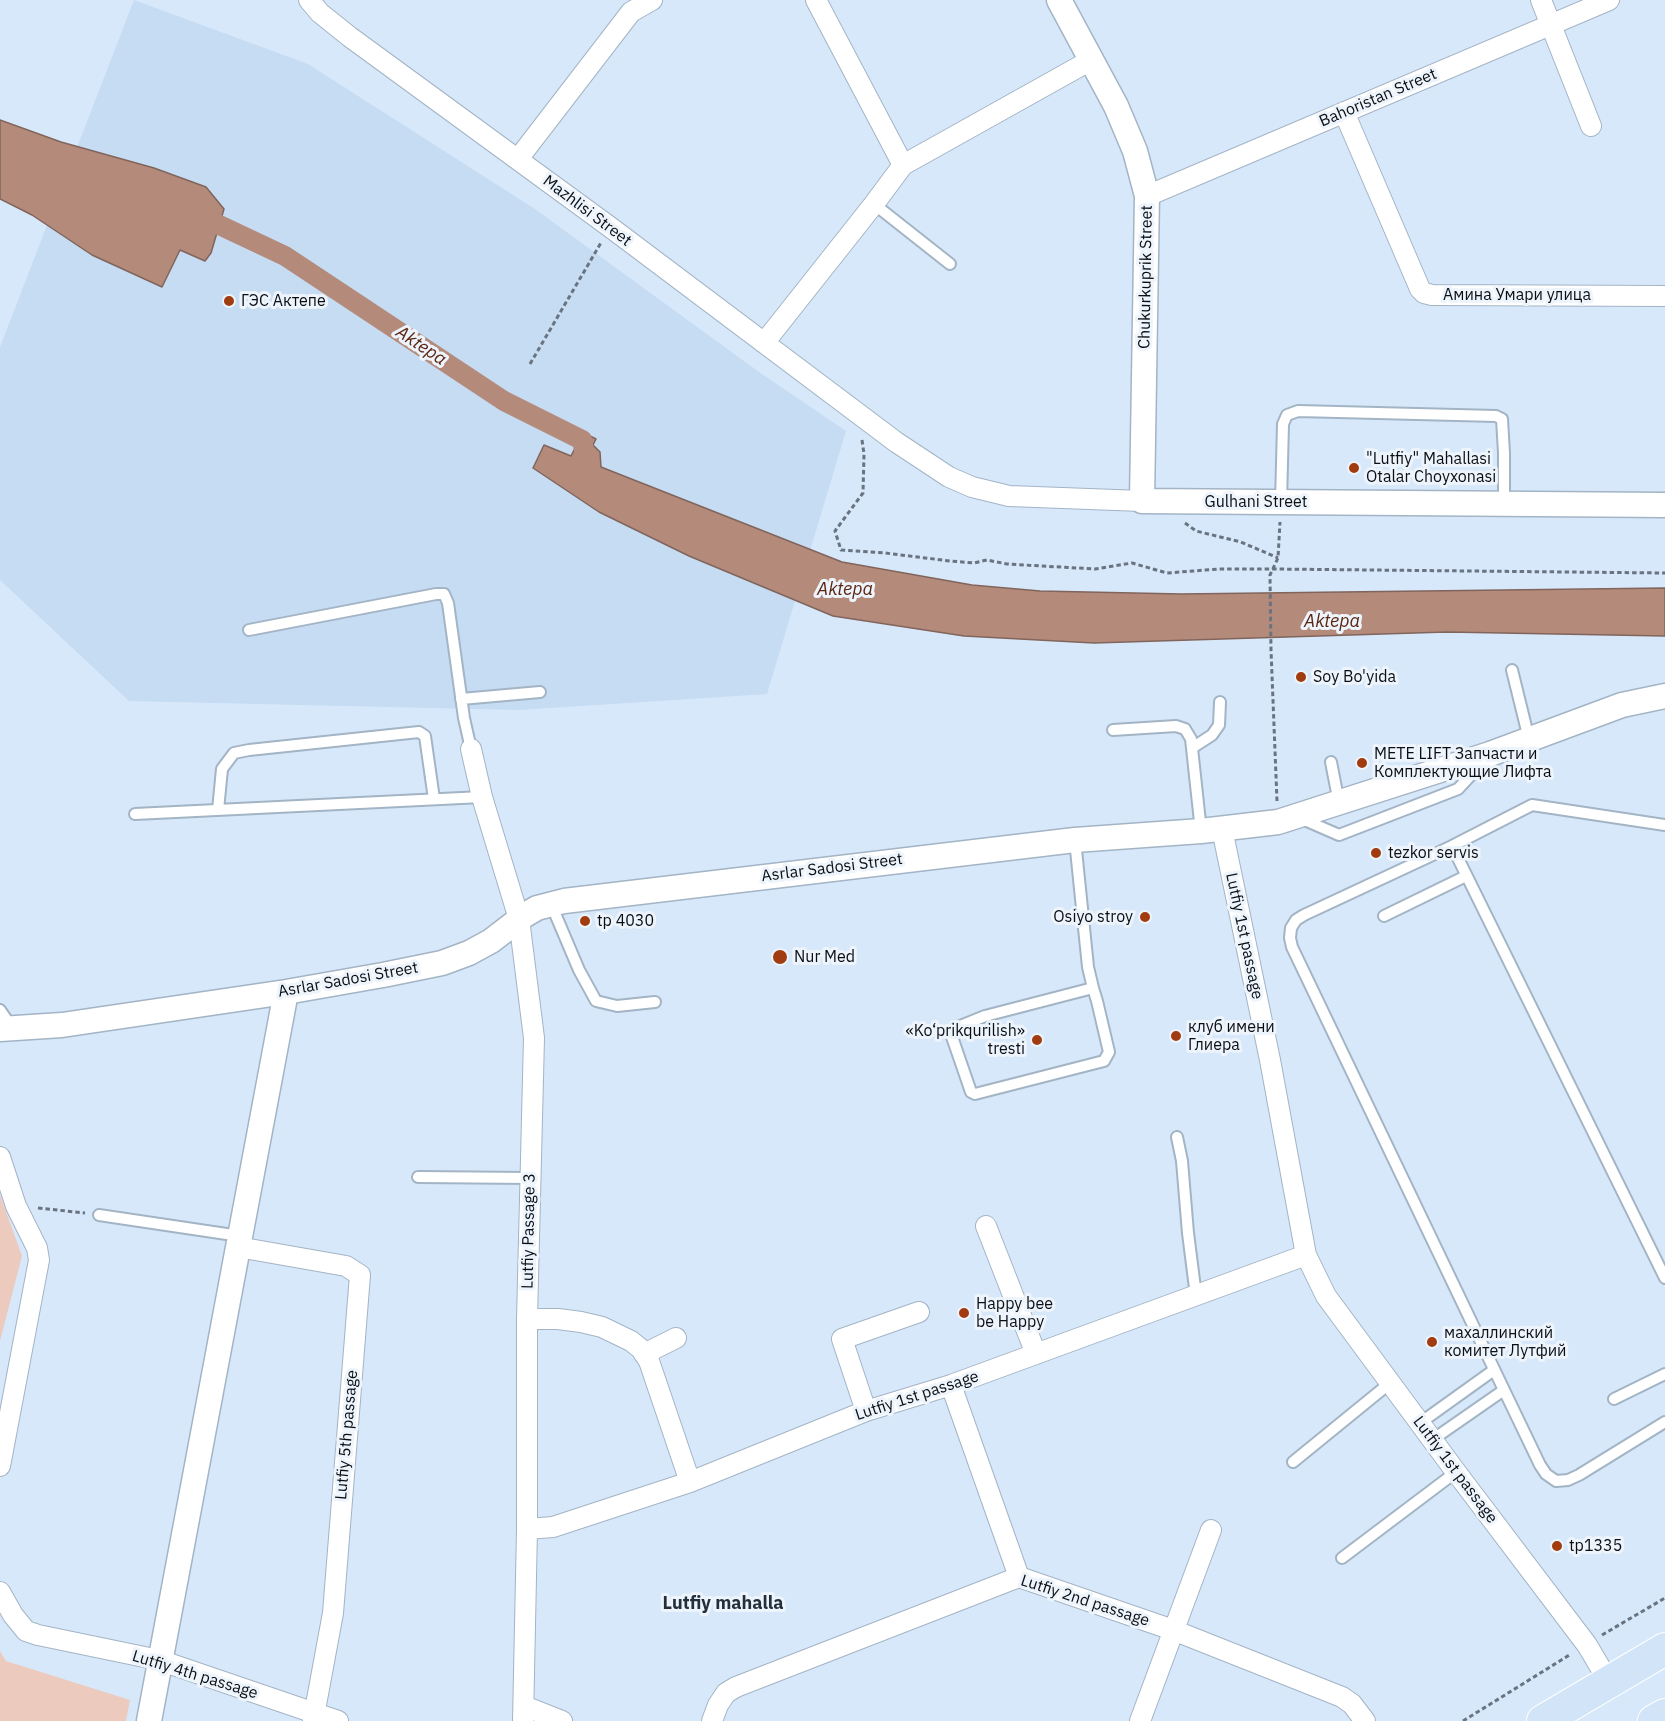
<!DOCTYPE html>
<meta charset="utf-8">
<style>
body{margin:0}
canvas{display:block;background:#d7e8fa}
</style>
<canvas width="1665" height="1721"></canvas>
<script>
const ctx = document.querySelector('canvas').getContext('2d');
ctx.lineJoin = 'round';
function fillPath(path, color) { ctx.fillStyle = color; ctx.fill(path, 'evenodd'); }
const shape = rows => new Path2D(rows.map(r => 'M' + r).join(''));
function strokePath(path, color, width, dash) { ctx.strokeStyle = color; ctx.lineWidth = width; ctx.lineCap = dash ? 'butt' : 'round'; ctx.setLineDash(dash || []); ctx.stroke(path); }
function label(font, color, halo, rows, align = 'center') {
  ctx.font = font + ' "IBM Plex Sans",sans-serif'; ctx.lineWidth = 6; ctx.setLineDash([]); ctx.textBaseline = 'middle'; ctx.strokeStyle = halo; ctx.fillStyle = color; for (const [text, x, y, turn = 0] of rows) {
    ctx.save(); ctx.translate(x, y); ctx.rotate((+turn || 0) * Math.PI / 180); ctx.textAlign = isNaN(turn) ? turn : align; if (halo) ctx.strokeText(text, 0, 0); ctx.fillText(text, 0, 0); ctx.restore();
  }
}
const built = shape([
 [134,0,308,64,535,209,759,372,846,431,767,694,519,710,129,701,0,580,0,347]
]);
const green = shape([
 [0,1195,22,1256,0,1341],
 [0,1651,6,1661,130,1700,126,1721,0,1721]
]);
const water = shape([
 [0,120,61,142,154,168,206,187,224,209,211,253,205,261,180,250,162,287,92,255,32,215,0,199,0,120],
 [572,427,596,439,593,445,600,452,601,467,842,562,972,585,1040,591,1181,594,1665,588,1665,636,1447,632,1094,643,964,636,833,616,689,556,599,512,533,468,544,445,571,456,576,446,565,441,572,427]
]);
const canal = shape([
 [196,214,285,256,504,401,582,440,584,450]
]);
const path = shape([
 [530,364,602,241],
 [862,440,864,454,863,493,835,531,841,550,885,553,950,561,974,563,987,560,1007,564,1095,569,1132,563,1167,573,1219,569,1274,569,1665,573],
 [1185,523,1196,531,1241,542,1278,558],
 [1277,801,1271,650,1270,575,1278,558,1280,522],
 [38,1208,85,1213],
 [1602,1635,1665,1598],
 [1463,1721,1571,1654]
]);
const service = shape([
 [874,204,950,264],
 [1281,502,1283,424,1287,415,1298,411,1496,416,1502,419,1504,453,1504,503],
 [249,630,436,594,444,594,448,603,464,718,471,749],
 [1512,670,1529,739],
 [461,699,540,692],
 [1113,730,1176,726,1185,729,1191,739,1201,831],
 [1192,748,1212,735,1219,725,1220,702],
 [1331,762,1339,803],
 [218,810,222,769,234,753,249,750,419,732,425,736,434,799],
 [135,814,482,797],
 [1300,818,1339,835,1458,789,1483,762],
 [1665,825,1532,805,1452,846,1304,915,1296,920,1291,928,1290,938,1292,947,1504,1390,1540,1465,1546,1474,1556,1481,1568,1480,1579,1475,1665,1422],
 [1075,840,1088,967,1093,988,985,1016,958,1027,951,1034,971,1092,975,1094,1104,1061,1109,1052,1097,1001,1093,988],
 [1452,846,1665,1278],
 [551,904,579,970,596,1001,617,1006,655,1002],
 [1384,916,1466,876],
 [0,1010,13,1029],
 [1177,1137,1182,1161,1188,1233,1196,1296],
 [418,1177,530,1178],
 [99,1215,240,1236],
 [1614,1399,1665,1374],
 [1420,1423,1494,1370],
 [1432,1440,1504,1390],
 [1293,1462,1390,1383],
 [1342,1558,1456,1472]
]);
const minor = shape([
 [309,0,320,13,350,37,610,227,896,442,949,477,972,487,1009,496,1142,501],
 [816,0,903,165],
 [1541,0,1591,126],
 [1344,112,1420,289,1424,293,1432,295,1665,296],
 [518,159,631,12,652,0],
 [1147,196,1609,0],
 [764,343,874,204,903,165,1091,60],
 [471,749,482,797,519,919,534,1038,527,1319,527,1529,523,1721],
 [1222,829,1270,1060,1306,1255,1326,1296,1456,1472,1587,1645,1609,1682],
 [0,1157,16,1206,37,1248,39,1260,0,1466],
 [986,1226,1036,1354],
 [238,1247,346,1266,360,1275,333,1613,313,1721],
 [527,1319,558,1319,581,1322,602,1327,631,1341,641,1349,649,1361,690,1482],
 [644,1354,676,1338],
 [951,1385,1019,1577],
 [866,1411,842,1339,919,1312],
 [527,1529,553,1527,690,1482,866,1411,951,1385,1306,1255],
 [0,1592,13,1615,26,1631,38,1635,159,1660,338,1721],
 [524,1706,562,1721],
 [712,1721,718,1705,726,1693,736,1687,1019,1577,1173,1630,1342,1697,1352,1704,1365,1721],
 [1140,1721,1211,1530]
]);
const tertiary = shape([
 [1059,0,1116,106,1135,151,1147,196,1142,501,1665,505],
 [0,1029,62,1025,286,992,383,975,442,963,469,953,491,941,525,915,537,908,564,901,1075,840,1201,831,1278,822,1490,754,1622,705,1665,696],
 [149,1721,286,992]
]);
const primary = shape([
 [1543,1721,1665,1649],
 [1654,1721,1665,1715]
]);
const markers = [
 [229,301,6,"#a13c10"],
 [1354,468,6,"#a13c10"],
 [1301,677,6,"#a13c10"],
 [1362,763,6,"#a13c10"],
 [1376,853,6,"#a13c10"],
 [1145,917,6,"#a13c10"],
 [585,921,6,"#a13c10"],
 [780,957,8,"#a13c10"],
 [1176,1036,6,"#a13c10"],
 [1037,1040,6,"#a13c10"],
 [964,1313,6,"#a13c10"],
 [1432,1342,6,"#a13c10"],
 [1557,1546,6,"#a13c10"]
];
const streetNames = [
 ["Bahoristan Street",1378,98,-23],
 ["Mazhlisi Street",587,211,37],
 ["Chukurkuprik Street",1146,277,-89],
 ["Амина Умари улица",1517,295],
 ["Gulhani Street",1256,502],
 ["Asrlar Sadosi Street",832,868,-7],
 ["Lutfiy 1st passage",1244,936,78],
 ["Asrlar Sadosi Street",348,980,-10],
 ["Lutfiy Passage 3",529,1231,-89],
 ["Lutfiy 1st passage",917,1396,-18],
 ["Lutfiy 5th passage",347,1435,-85],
 ["Lutfiy 1st passage",1455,1470,53],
 ["Lutfiy 2nd passage",1085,1601,18],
 ["Lutfiy 4th passage",195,1675,17]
];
const poiNames = [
 ["ГЭС Актепe",241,301],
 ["\"Lutfiy\" Mahallasi",1366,459],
 ["Otalar Choyxonasi",1366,477],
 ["Soy Bo'yida",1313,677],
 ["METE LIFT Запчасти и",1374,754],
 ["Комплектующие Лифта",1374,772],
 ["tezkor servis",1388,853],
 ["Osiyo stroy",1133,917,"right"],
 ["tp 4030",597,921],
 ["Nur Med",794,957],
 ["клуб имени",1188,1027],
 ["Глиера",1188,1045],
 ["«Ko‘prikqurilish»",1025,1031,"right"],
 ["tresti",1025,1049,"right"],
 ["Happy bee",976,1304],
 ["be Happy",976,1322],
 ["махаллинский",1444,1333],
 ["комитет Лутфий",1444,1351],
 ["tp1335",1569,1546]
];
const waterNames = [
 ["Aktepa",421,346,33],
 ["Aktepa",845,590],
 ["Aktepa",1332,622]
];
const neighbourhoodNames = [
 ["Lutfiy mahalla",723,1604]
];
fillPath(built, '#c5dcf3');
fillPath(green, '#edcabe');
fillPath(water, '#b48a7b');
strokePath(water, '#81655c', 1.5);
strokePath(canal, '#b48a7b', 20);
strokePath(service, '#a3b4c5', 14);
strokePath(minor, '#a3b4c5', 22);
strokePath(tertiary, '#a3b4c5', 27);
strokePath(primary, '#fff', 34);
strokePath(path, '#697480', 3, [4.5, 3]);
strokePath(service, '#fff', 10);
strokePath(minor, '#fff', 20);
strokePath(tertiary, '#fff', 24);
strokePath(primary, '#d1e4f8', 32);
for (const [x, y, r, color] of markers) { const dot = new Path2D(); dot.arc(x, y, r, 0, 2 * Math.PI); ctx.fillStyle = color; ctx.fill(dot); strokePath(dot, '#edf4fb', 2); }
label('16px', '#090f15', '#edf4fb', streetNames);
label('16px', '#090f15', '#edf4fb', poiNames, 'left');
label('italic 18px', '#5c2510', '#edf4fb', waterNames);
label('bold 18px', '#222f3d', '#edf4fb', neighbourhoodNames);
</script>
